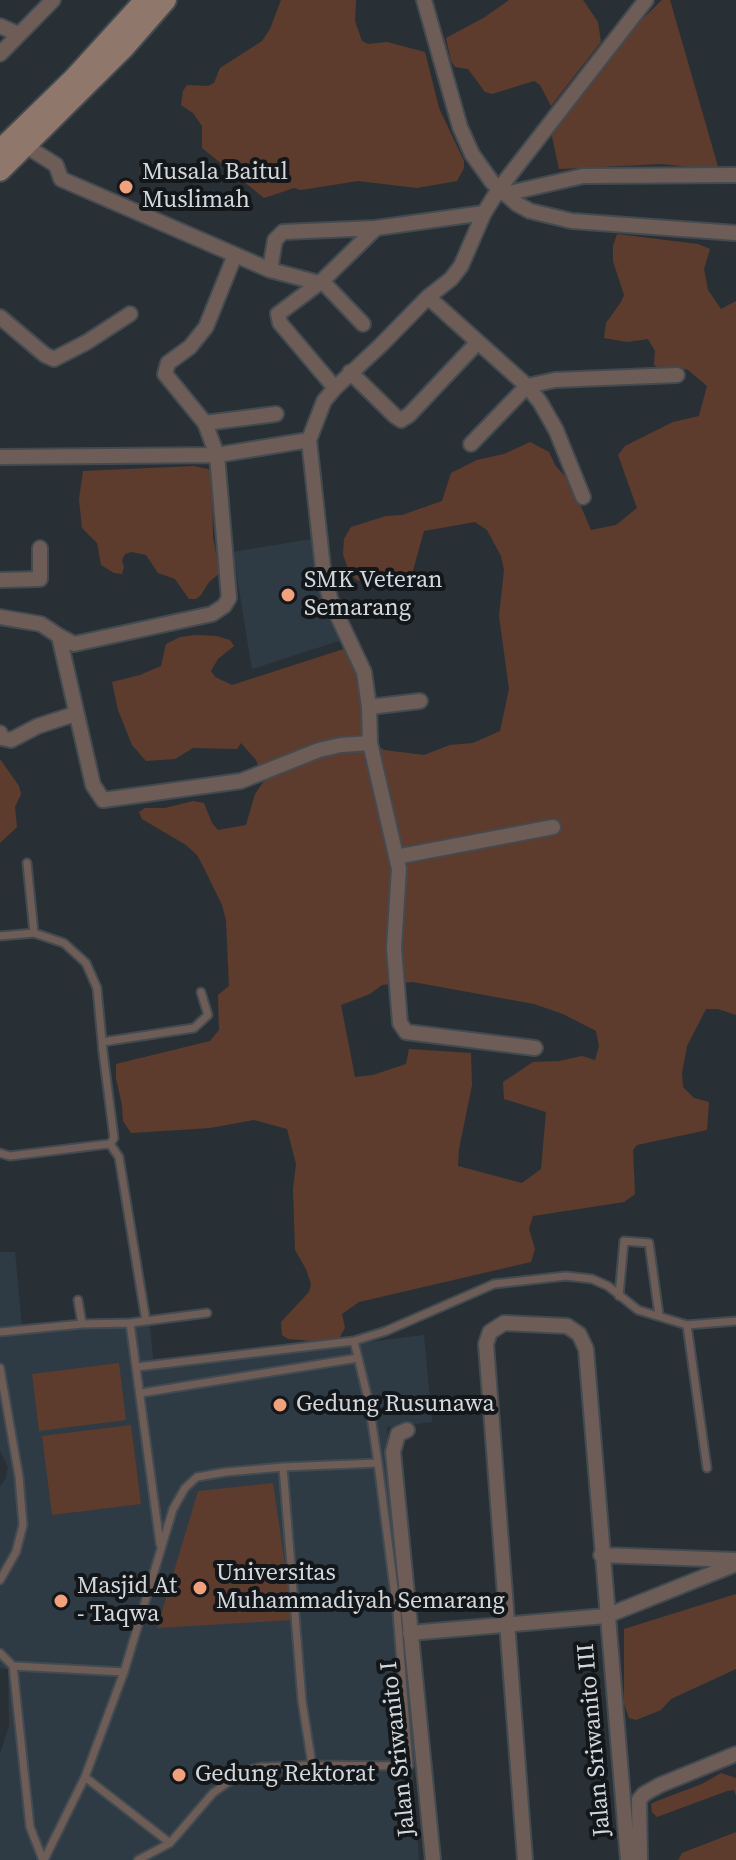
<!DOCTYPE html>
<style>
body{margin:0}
canvas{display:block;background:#283036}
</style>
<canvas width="736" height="1860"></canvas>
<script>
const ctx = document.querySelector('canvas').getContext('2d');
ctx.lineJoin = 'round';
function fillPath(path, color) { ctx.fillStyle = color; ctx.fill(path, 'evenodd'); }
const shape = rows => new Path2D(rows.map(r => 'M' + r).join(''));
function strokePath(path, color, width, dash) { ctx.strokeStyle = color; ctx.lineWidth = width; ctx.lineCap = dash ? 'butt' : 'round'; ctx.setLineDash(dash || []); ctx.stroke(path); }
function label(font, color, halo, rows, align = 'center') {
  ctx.font = font + ' "Source Serif 4",serif'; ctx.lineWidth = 8; ctx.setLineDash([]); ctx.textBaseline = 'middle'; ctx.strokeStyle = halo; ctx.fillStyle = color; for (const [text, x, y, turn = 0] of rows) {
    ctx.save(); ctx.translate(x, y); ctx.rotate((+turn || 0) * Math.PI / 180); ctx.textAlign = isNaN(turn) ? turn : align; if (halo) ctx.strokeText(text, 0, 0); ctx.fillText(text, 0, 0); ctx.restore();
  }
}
const built = shape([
 [318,538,348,638,252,669,233,552],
 [0,1252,15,1252,22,1326,149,1317,154,1369,424,1335,432,1422,387,1427,419,1860,0,1860,0,1754,9,1726,8,1669,0,1668,0,1487,6,1478,8,1467,0,1451]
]);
const green = shape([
 [281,0,356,0,355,21,362,41,368,44,387,42,425,52,439,108,464,161,464,168,457,181,417,188,358,181,301,190,294,188,264,198,202,148,202,126,193,113,181,105,183,91,187,85,208,86,214,83,220,68,262,41,270,29],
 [509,0,583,0,598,22,601,42,551,106,540,85,534,81,492,94,485,92,468,69,455,67,451,61,446,38,485,17],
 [662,0,670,0,719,170,662,164,559,169,551,132,634,27],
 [617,234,698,244,710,249,704,269,708,290,721,309,736,301,736,1015,718,1009,706,1009,687,1046,682,1073,683,1087,694,1098,709,1102,707,1130,637,1145,633,1150,635,1194,624,1202,533,1216,529,1229,535,1249,531,1262,359,1302,342,1314,345,1328,338,1340,324,1342,288,1339,282,1335,281,1322,309,1292,311,1284,306,1269,295,1250,293,1189,296,1164,287,1129,254,1120,210,1128,131,1133,123,1121,122,1105,116,1078,116,1064,210,1041,219,1030,218,995,229,986,226,920,222,905,204,868,197,855,186,845,142,819,139,812,145,808,165,808,193,801,204,803,212,823,218,830,246,825,255,794,264,781,256,760,241,743,237,749,193,748,175,759,146,761,132,745,118,710,112,682,140,675,161,666,166,644,180,637,195,635,216,636,230,640,234,646,218,659,211,671,215,677,232,685,350,647,357,666,366,738,384,750,424,755,450,745,473,743,500,731,509,689,499,616,504,570,501,556,487,530,475,522,424,531,412,574,401,584,387,586,356,580,348,569,343,554,344,539,351,527,386,516,402,515,442,501,451,473,477,460,504,454,530,442,549,452,555,465,571,483,591,530,616,525,637,508,618,455,625,446,673,422,699,416,707,386,688,370,674,367,660,369,654,365,655,351,648,339,627,342,604,338,606,323,621,302,624,295,613,261,613,246],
 [413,982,534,1004,563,1014,596,1031,599,1046,595,1060,582,1056,559,1061,533,1062,503,1082,504,1099,546,1112,541,1169,522,1183,458,1166,459,1149,472,1085,471,1053,409,1049,406,1064,373,1075,355,1077,341,1005,370,994,382,985],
 [194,466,212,470,213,538,220,573,209,582,201,595,196,599,189,599,175,579,158,573,146,555,132,552,125,554,122,560,124,567,122,574,114,573,101,565,97,543,82,528,79,499,83,471],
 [0,759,19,786,21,794,15,807,17,827,0,843],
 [119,1363,126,1420,39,1431,32,1374],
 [131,1425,141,1504,52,1515,42,1436],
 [273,1483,293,1620,157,1628,198,1491],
 [736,1594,736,1669,671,1699,661,1710,636,1720,629,1718,624,1704,624,1629],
 [721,1773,736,1778,736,1796,734,1790,727,1791,657,1817,652,1812,651,1804,657,1801,702,1784],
 [736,1832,736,1860,678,1860,682,1853]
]);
const service = shape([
 [27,863,34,933],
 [0,936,34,933,64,943,86,963,97,988,103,1052,114,1138,110,1144,100,1145,10,1156,0,1153],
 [102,1042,194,1028,208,1015,201,992],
 [110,1144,119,1157,146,1321],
 [619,1296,624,1241,649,1243,659,1315],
 [78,1300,82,1324],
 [130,1323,207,1313],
 [687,1325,707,1468],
 [0,1332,82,1324,130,1323,160,1544],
 [354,1341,369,1403,378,1463],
 [137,1367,354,1341,386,1331,494,1284,566,1276,592,1279,608,1286,638,1310,687,1325,736,1321],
 [0,1368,19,1477,23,1525,16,1552,0,1580],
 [141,1393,358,1358],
 [283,1467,302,1701,312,1765],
 [0,1653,13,1666,30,1827,43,1860],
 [13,1666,124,1672],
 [85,1777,170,1843],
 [44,1860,85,1777,124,1672,173,1509,185,1488,197,1477,226,1472,283,1467,378,1463,397,1612,409,1766,312,1765,261,1767,244,1771,213,1793,170,1843,138,1860]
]);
const minor = shape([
 [424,0,460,127,472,154,492,182,517,204,530,211,572,221,736,233],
 [0,26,18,34],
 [0,54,53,0],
 [26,146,56,165,61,179,270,270,319,283],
 [505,194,583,176,736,175],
 [270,270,275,240,283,232,376,228,484,213],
 [322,281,363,324],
 [428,297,527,386,555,380,677,375],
 [0,317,45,355,54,359,87,342,130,314],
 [350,372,395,416,401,420,409,415,477,343],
 [335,388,280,323,278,314,322,281,376,228],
 [205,423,276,414],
 [309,440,324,578,332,604,364,672,369,707,370,743,399,869,394,948,400,1023,406,1032,535,1048],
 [309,440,324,401,335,388,381,345,428,297,451,279,461,266,484,213,499,189,646,0],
 [471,444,527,386,540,402,556,430,583,497],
 [0,457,217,455,309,440],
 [0,580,40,579,40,548],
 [0,617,41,624,59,636,93,785,103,800,241,781,319,750,341,745,370,743],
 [59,636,74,644,212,614,224,606,229,598,217,455,205,423,165,374,168,363,190,347,206,327,235,255],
 [369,707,420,701],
 [0,733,2,738,11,740,38,726,75,714],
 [396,857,553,827],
 [407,1430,398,1434,393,1452,433,1860],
 [601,1555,736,1560],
 [410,1633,606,1616,736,1564],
 [525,1860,486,1344,490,1332,504,1323,567,1326,579,1334,586,1349,628,1860],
 [640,1860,639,1800,644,1794,660,1785,736,1754]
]);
const secondary = shape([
 [0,150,74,78,145,0],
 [0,171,124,48,166,0]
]);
const markers = [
 [126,187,8,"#f1a17c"],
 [288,595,8,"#f1a17c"],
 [280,1405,8,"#f1a17c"],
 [200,1588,8,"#f1a17c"],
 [61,1601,8,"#f1a17c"],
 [179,1775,8,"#f1a17c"]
];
const poiNames = [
 ["Musala Baitul",142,173],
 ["Muslimah",142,201],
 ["SMK Veteran",304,581],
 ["Semarang",304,609],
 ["Gedung Rusunawa",296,1405],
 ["Universitas",216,1574],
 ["Muhammadiyah Semarang",216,1602],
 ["Masjid At",77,1587],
 ["- Taqwa",77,1615],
 ["Gedung Rektorat",195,1775]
];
const streetNames = [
 ["Jalan Sriwanito III",595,1740,-95],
 ["Jalan Sriwanito I",399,1749,-96]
];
fillPath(built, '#2e3b45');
fillPath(green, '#5d3c2d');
strokePath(service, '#434b51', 11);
strokePath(minor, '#434b51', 18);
strokePath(secondary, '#434b51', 24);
strokePath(service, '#6d5d56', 7);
strokePath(minor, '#6d5d56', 14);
strokePath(secondary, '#90776b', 20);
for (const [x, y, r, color] of markers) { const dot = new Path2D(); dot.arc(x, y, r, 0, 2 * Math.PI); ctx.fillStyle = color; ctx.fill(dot); strokePath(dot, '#14171a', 3); }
label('24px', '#d3d8dc', '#14171a', poiNames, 'left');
label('24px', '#d3d8dc', '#14171a', streetNames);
</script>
